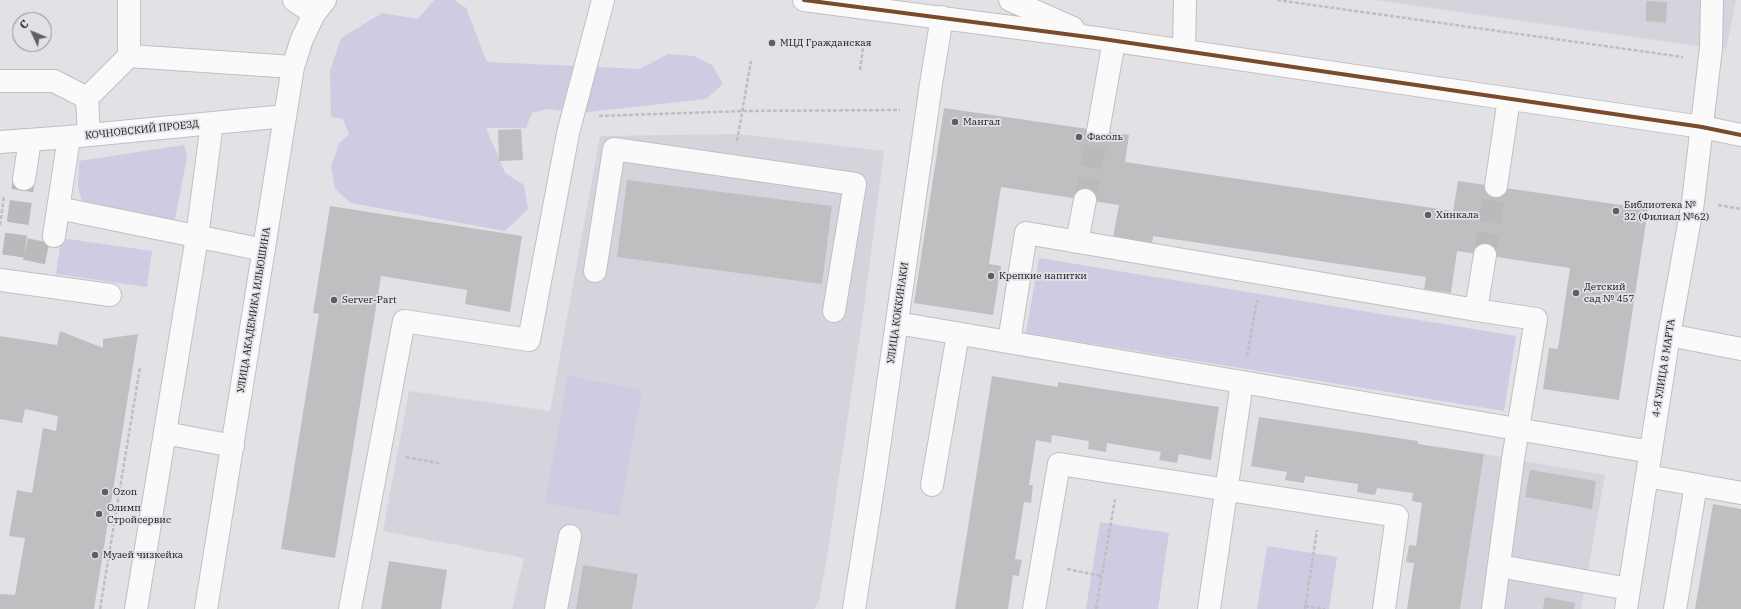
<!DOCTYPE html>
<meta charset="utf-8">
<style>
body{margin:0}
#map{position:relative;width:1741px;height:609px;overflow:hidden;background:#e2e1e5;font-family:"IBM Plex Serif",serif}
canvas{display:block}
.north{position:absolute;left:12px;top:12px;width:40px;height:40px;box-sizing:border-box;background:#e1e0e6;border:1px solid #919094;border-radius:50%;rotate:314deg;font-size:11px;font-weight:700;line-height:16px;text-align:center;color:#18181a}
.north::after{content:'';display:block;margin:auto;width:14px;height:18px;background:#5f5e61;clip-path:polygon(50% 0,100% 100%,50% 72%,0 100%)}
</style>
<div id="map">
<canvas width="1741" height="609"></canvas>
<div class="north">С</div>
</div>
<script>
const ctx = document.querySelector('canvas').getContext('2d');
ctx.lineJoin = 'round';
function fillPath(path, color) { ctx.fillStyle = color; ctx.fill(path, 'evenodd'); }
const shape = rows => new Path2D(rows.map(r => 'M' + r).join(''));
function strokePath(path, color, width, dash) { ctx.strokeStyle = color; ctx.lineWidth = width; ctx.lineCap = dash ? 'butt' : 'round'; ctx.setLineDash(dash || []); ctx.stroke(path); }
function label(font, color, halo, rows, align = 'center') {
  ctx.font = font + ' "IBM Plex Serif",serif'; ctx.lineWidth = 3.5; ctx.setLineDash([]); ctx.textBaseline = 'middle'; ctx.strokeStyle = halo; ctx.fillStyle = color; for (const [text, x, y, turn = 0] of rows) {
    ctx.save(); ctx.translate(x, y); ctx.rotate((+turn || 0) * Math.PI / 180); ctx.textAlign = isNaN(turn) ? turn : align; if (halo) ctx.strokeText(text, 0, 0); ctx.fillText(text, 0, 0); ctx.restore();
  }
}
const built = shape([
 [1375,0,1736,0,1726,49,1711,48],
 [739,134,884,151,863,315,827,557,819,600,814,609,512,609,524,558,383,531,409,391,550,411,600,136],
 [1484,454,1605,475,1581,609,1460,609]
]);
const green = shape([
 [434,0,454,0,466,8,487,62,640,69,668,54,694,56,712,65,723,84,706,99,579,113,547,109,532,113,526,128,486,128,505,173,524,185,528,209,505,231,351,203,335,189,331,166,339,144,349,134,343,119,331,117,330,71,341,38,382,13,418,19],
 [184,145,187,157,175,220,82,201,78,187,79,161],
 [61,238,152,251,147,287,56,274],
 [1039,258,1516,336,1504,411,1026,333],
 [568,376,642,390,619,516,545,503],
 [1100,522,1169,533,1158,609,1086,609],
 [1267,546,1337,557,1329,609,1257,609]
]);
const building = shape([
 [1646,1,1667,2,1666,23,1646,21],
 [944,108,1129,135,1125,162,1453,211,1458,181,1648,209,1619,400,1543,389,1549,348,1558,349,1570,268,1457,251,1451,293,1424,289,1426,277,1153,236,1152,244,1113,238,1119,205,1001,187,989,264,1001,266,993,315,914,303],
 [521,129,523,160,499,161,498,130],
 [627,180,832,206,822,284,617,257],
 [330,206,522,236,510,312,465,304,467,290,381,276,335,558,281,549,319,314,313,313],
 [60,331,103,348,103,339,138,334,94,609,0,609,0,594,15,595,25,538,9,536,17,490,32,493,43,428,56,431,58,416,25,409,22,423,0,419,0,336,57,345],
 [992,376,1058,387,1058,382,1219,407,1211,460,1179,454,1177,463,1159,460,1161,452,1107,443,1106,452,1088,449,1089,441,1052,435,1051,443,1036,440,1029,485,1033,485,1031,503,1024,502,1015,559,1022,560,1020,569,1019,576,1013,575,1008,609,955,609],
 [1259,417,1418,441,1418,444,1484,454,1460,609,1407,609,1414,563,1406,562,1409,545,1416,546,1422,503,1412,501,1413,493,1377,488,1375,495,1357,492,1358,484,1305,476,1304,483,1285,480,1287,472,1251,466],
 [1530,470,1596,481,1592,509,1525,497],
 [1713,504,1741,509,1741,609,1695,609],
 [389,561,447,570,441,609,381,609],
 [583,565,638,574,632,609,576,609],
 [1545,597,1575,603,1574,609,1543,609]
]);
const minorTunnel = shape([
 [1085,200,1098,131],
 [1485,255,1496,186],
 [13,256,24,179],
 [34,262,40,233]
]);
const path = shape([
 [1277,0,1683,57],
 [860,70,864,41],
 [599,116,743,111,900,110],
 [737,141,751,61],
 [1718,205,1741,209],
 [0,225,4,196],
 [1247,356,1257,300],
 [406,457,442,464],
 [1067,569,1102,576],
 [1305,606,1325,609],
 [100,609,140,367],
 [1096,609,1115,499],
 [1305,609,1317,530]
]);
const minor = shape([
 [129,0,129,56,293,67],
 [294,0,314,14],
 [804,0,1096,38,1702,127,1741,135],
 [1010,0,1073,28],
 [1184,51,1185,0],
 [0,81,54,81,87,98,89,135],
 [87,98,129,56],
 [1098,131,1114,41],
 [0,142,69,137,285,116],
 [24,179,30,140],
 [1496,186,1509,99],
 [58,208,264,250],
 [54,236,69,137],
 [1077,242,1085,200],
 [595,271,614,149,855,184,834,311],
 [0,280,110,295],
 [1476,310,1485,255],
 [897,323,1651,452],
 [1669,335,1741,349],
 [1009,342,1026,233,1476,310,1536,319,1513,459,1493,609],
 [165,433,233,446],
 [1647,476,1741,493],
 [932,485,958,334],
 [1499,566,1629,589],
 [136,609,197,237,212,123],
 [206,609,293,67,302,39,314,14,325,0],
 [350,609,404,321,529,340,568,133,603,0],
 [556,609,570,536],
 [854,609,875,475,931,84,942,17],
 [1034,609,1059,464,1397,516,1384,609],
 [1209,609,1242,382],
 [1626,609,1669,335,1693,202,1711,48,1712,0],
 [1675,609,1696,485]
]);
const bus1 = shape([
 [804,0,1096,38,1702,127,1741,135]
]);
const markers = [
 [772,43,4,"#5f5e61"],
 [955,122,4,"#5f5e61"],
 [1079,137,4,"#5f5e61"],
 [1616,211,4,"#5f5e61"],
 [1428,215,4,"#5f5e61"],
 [991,276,4,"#5f5e61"],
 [1576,293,4,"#5f5e61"],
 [334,300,4,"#5f5e61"],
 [105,492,4,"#5f5e61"],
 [99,514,4,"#5f5e61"],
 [95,555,4,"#5f5e61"]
];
const poiNames = [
 ["МЦД Гражданская",780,43],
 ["Мангал",963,122],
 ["Фасоль",1087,137],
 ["Библиотека №",1624,205],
 ["32 (Филиал №62)",1624,217],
 ["Хинкала",1436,215],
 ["Крепкие напитки",999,276],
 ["Детский",1584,287],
 ["сад № 457",1584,299],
 ["Server-Part",342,300],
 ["Ozon",113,492],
 ["Олимп",107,508],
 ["Стройсервис",107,520],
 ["Музей чизкейка",103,555]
];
const streetNames = [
 ["КОЧНОВСКИЙ ПРОЕЗД",142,130,-6],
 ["УЛИЦА АКАДЕМИКА ИЛЬЮШИНА",254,310,-81],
 ["УЛИЦА КОККИНАКИ",898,313,-82],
 ["4-Я УЛИЦА 8 МАРТА",1664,368,-81]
];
fillPath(built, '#d5d4dd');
fillPath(green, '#cecbe2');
fillPath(building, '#bfbfc2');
strokePath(minorTunnel, '#bab9bc', 22, [22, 11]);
strokePath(minor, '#c0bfc2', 24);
strokePath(path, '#bfbfc1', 2.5, [4, 2]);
strokePath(minor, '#fbfafb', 22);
strokePath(bus1, '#7a4b2a', 4);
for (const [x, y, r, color] of markers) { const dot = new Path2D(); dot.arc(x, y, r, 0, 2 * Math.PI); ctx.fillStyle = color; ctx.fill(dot); strokePath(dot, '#e1e0e6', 1.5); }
label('10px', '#18181a', '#e1e0e6', poiNames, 'left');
label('10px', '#18181a', '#e1e0e6', streetNames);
</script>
